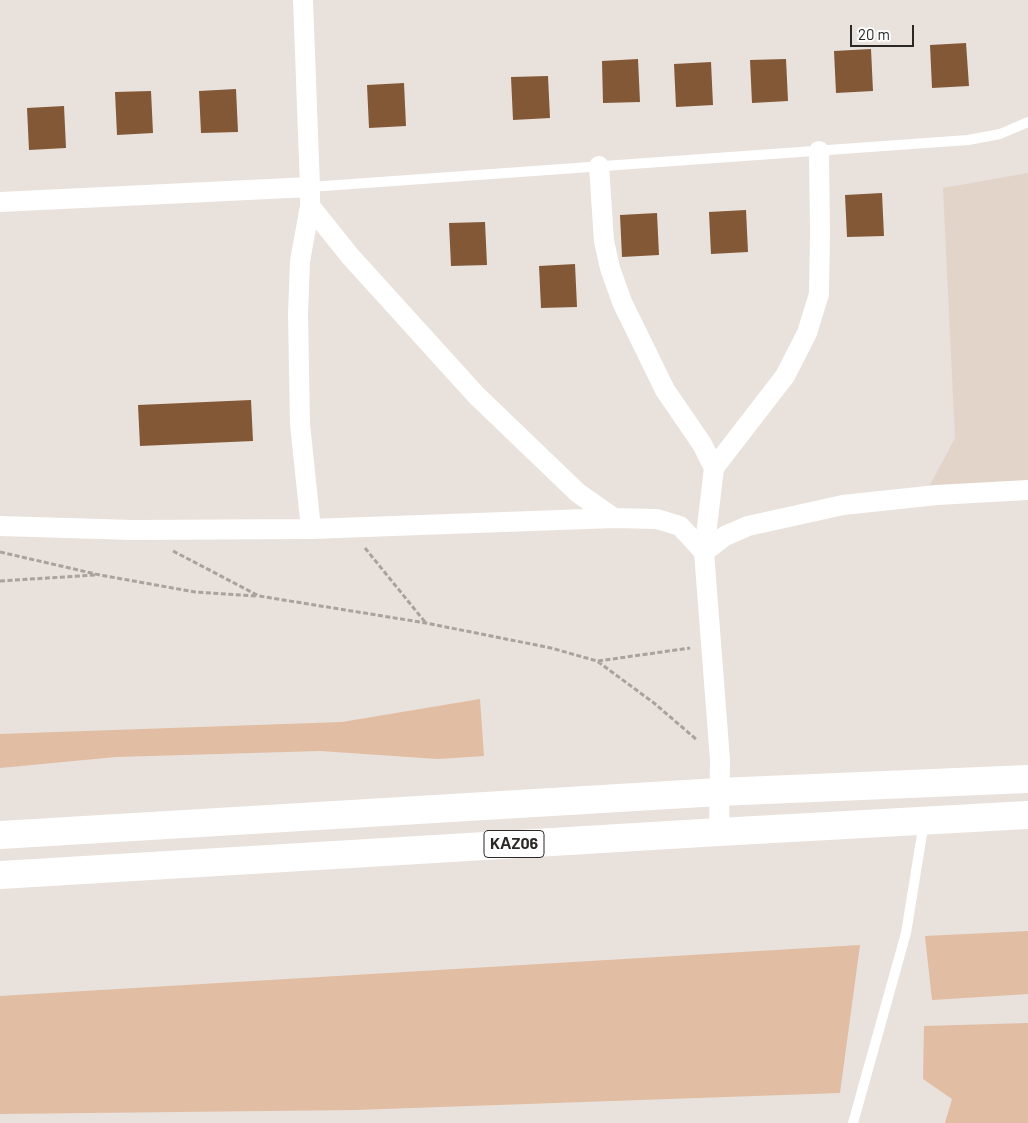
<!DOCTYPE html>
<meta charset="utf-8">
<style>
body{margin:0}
#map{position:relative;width:1028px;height:1123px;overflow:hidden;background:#e9e1db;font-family:Barlow,sans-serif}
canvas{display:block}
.scale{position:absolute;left:850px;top:25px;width:64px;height:22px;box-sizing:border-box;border:2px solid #2a2725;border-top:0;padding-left:6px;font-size:15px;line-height:18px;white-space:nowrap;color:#2a2725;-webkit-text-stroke:4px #fff;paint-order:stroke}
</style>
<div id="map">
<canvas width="1028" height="1123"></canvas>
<div class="scale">20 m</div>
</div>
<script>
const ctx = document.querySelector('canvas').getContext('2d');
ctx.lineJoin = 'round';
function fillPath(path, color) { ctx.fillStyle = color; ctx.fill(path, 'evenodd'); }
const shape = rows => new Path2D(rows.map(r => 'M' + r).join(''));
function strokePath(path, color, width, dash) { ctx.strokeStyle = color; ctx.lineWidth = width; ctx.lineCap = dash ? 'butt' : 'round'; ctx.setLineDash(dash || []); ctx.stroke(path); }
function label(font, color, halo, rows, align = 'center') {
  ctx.font = font + ' Barlow,sans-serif'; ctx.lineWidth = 5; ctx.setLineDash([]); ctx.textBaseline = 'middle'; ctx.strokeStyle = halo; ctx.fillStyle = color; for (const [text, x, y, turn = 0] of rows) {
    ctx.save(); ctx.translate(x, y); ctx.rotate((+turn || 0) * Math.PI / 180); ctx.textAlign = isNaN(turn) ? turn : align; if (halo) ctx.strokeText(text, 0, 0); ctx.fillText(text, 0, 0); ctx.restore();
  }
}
const built = shape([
 [1028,173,1028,487,927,491,955,438,943,188]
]);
const green = shape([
 [480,699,484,756,438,759,320,751,116,757,0,768,0,734,342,722],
 [1028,931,1028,994,932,1000,925,936],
 [860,945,840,1093,355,1110,0,1114,0,996],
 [1028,1023,1028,1123,945,1123,952,1099,923,1079,924,1026]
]);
const building = shape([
 [966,43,969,86,932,88,930,45],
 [871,49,873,91,836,93,834,51],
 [638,59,640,102,603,103,602,61],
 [786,59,788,101,752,103,750,60],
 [711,62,713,105,676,107,674,64],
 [548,76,550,118,513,120,511,77],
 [404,83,406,126,369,128,367,85],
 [236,89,238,132,201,133,199,91],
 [151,91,153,133,117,135,115,92],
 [64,106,66,148,29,150,27,108],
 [882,193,884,236,847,237,845,195],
 [746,210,748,252,711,254,709,212],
 [657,213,659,255,622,257,620,215],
 [485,222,487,265,451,266,449,223],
 [575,264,577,307,541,308,539,266],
 [251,400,253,441,140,446,138,405]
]);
const path = shape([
 [365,548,425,622],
 [173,551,259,596,426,623,551,648,597,661,654,703,697,740],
 [0,552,100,575,195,592,256,596],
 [0,581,95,575],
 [598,661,690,648]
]);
const service = shape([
 [310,187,968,140,1000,134,1028,122],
 [853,1123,906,933,924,822]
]);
const minor = shape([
 [303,0,310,187,310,206,300,261,298,314,300,424,311,529],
 [599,166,604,241,610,268,622,302,665,390,702,444,714,468],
 [0,202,310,187],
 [310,206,350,256,476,395,578,493,614,518],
 [0,526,133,530,311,529,614,518,657,519,680,526,704,552],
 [704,552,714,468,785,376,807,333,819,294,820,233,819,151],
 [719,832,720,760,704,552,725,536,748,526,843,505,937,495,1028,490]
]);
const trunk = shape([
 [0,835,719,792,1028,779],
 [0,875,719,832,1028,815]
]);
const shields = [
 [514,844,60]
];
const shieldNames = [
 ["KАZ06",514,844]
];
fillPath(built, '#e3d4ca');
fillPath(green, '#e1bda3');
fillPath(building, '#835837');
strokePath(path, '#a9a39e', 3, [5, 2.5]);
strokePath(service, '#fff', 10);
strokePath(minor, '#fff', 20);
strokePath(trunk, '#fff', 28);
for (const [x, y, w] of shields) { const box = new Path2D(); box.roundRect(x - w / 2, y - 13.5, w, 27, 4); ctx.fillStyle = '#fff'; ctx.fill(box); strokePath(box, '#2a2725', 1); }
label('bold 16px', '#2a2725', null, shieldNames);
</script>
